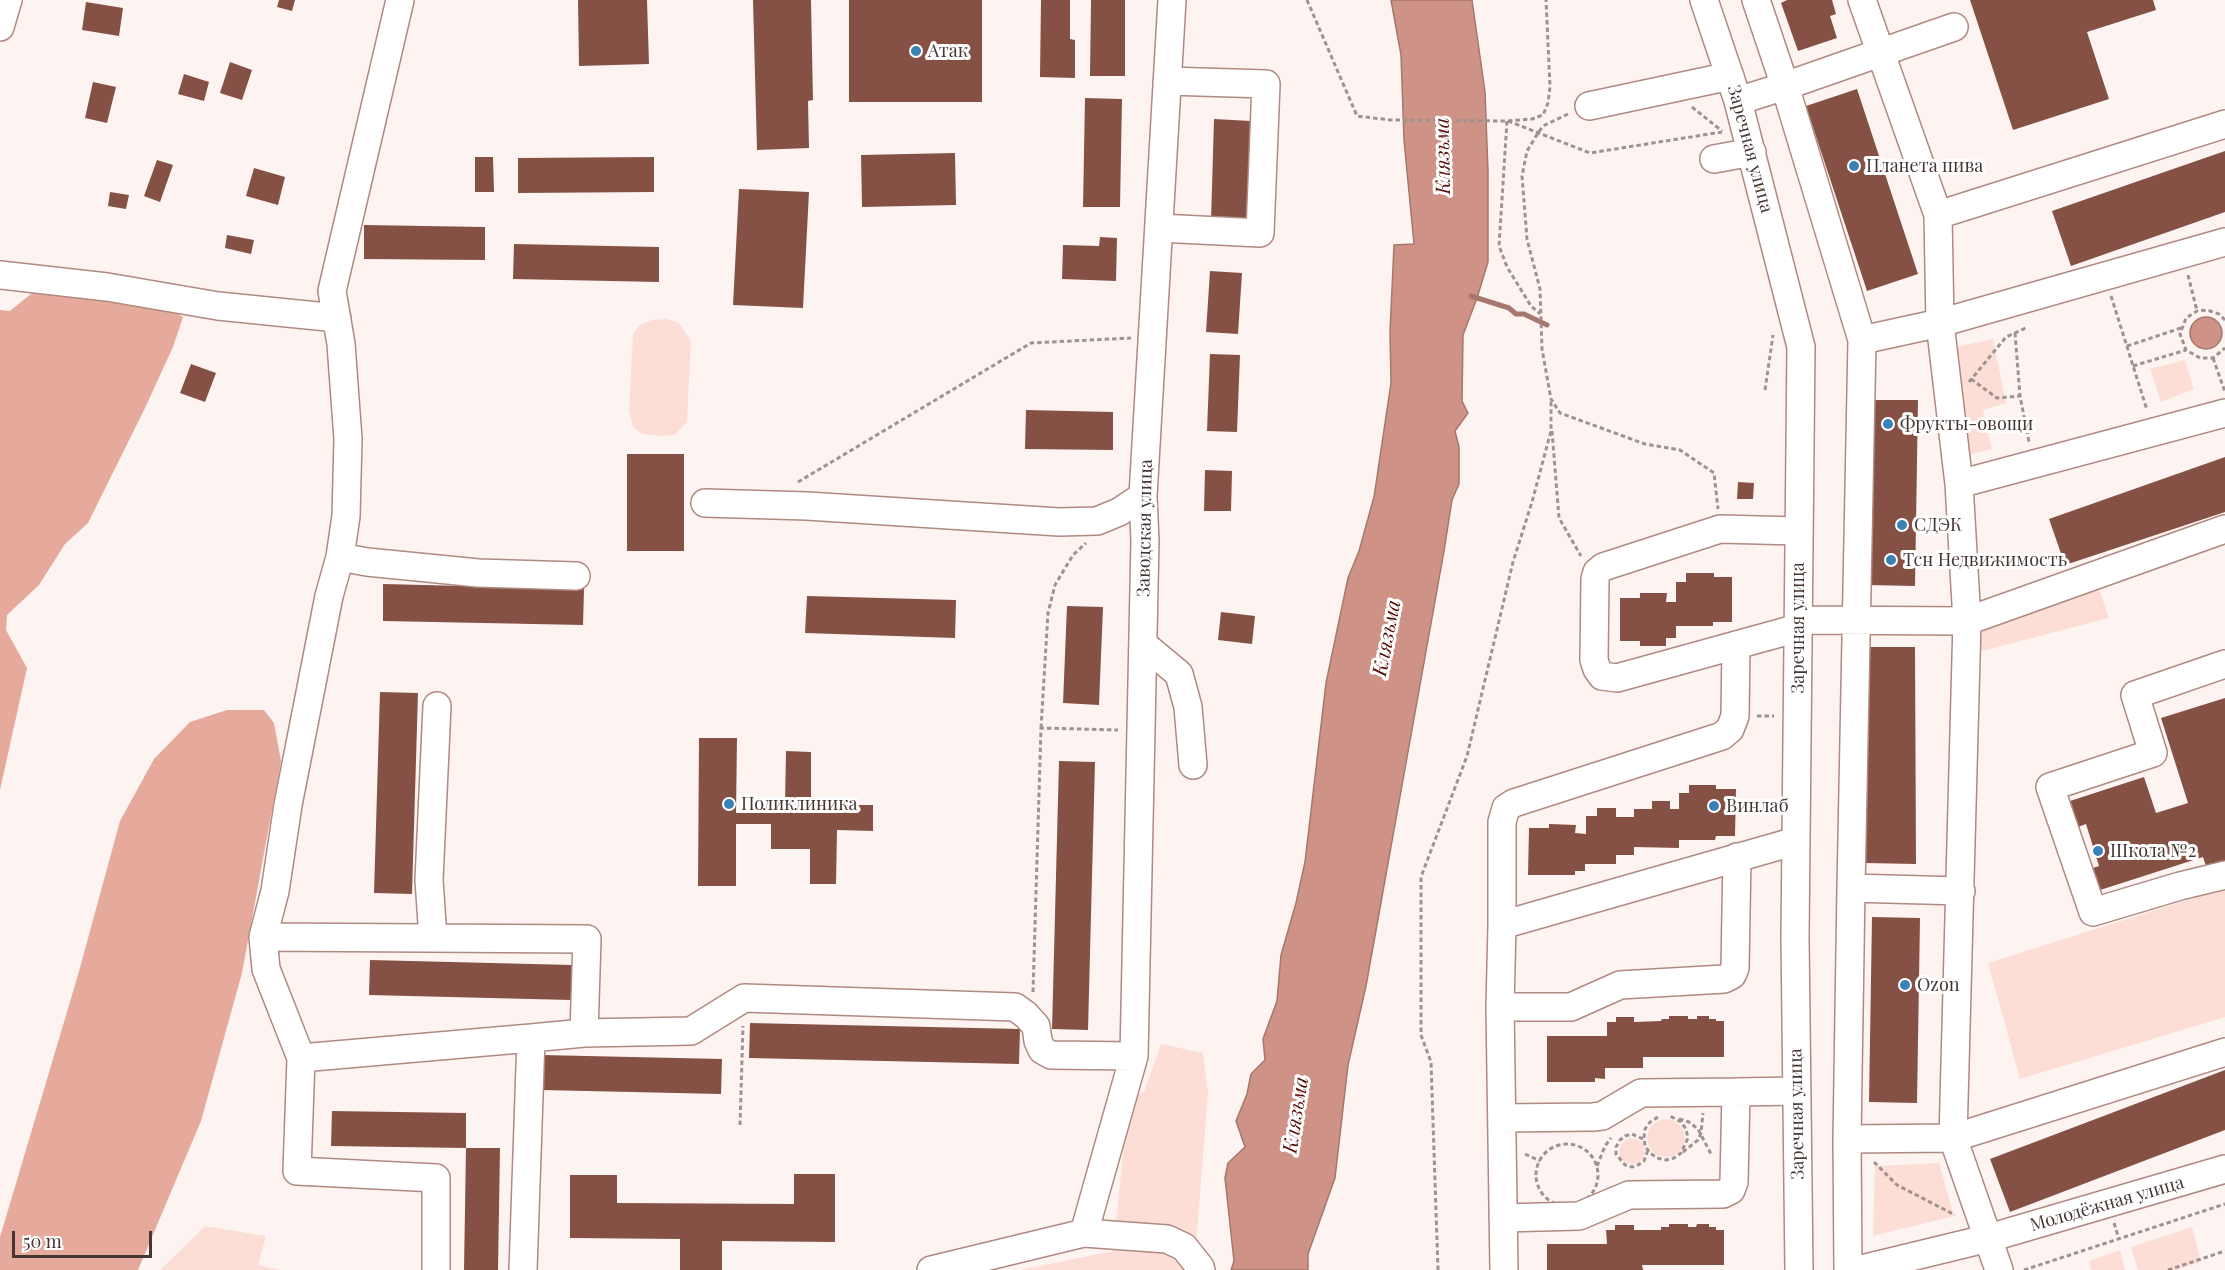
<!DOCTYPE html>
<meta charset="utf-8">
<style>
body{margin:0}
#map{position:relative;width:2225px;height:1270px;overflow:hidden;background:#fdf4f2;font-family:"Playfair Display",serif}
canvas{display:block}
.scale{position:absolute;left:12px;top:1231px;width:140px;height:27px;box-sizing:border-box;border:3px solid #473633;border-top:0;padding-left:8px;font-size:18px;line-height:21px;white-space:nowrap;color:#473633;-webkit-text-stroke:4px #fff;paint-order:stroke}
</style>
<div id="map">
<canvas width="2225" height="1270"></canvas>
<div class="scale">50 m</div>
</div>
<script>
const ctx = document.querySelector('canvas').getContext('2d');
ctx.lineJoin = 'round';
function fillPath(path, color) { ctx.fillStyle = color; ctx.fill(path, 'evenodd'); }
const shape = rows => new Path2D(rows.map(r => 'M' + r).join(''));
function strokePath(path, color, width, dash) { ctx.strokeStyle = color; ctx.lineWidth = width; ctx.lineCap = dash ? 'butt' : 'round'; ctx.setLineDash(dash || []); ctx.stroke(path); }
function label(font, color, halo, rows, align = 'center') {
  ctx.font = font + ' "Playfair Display",serif'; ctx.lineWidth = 6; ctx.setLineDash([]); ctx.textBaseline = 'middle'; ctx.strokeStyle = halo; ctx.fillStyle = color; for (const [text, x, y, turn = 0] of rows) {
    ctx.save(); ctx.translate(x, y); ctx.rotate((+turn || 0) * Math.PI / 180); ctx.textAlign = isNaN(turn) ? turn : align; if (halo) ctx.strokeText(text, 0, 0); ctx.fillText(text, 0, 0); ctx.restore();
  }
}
const green = shape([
 [667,319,679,323,691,341,687,422,675,435,661,436,643,434,633,427,629,410,633,334,640,325,652,320],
 [1993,339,2006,403,1983,410,1992,449,1963,456,1948,349],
 [2185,360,2194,389,2161,402,2150,369],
 [2098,586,2109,618,1982,651,1974,626],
 [2225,888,2225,1017,2020,1079,1988,963],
 [1161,1044,1203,1053,1208,1093,1194,1270,1020,1270,1113,1251,1129,1096,1144,1092],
 '1647 1138a19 19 0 1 1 38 0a19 19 0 1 1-38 0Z',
 '1619 1151a13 13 0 1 1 26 0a13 13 0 1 1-26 0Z',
 [1939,1163,1954,1216,1873,1236,1875,1166],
 [205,1226,266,1236,258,1265,280,1270,160,1270],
 [2192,1227,2201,1262,2176,1270,2138,1270,2131,1247],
 [2120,1250,2125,1270,2091,1270,2089,1261]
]);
const forest = shape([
 [37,289,157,301,183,317,173,347,145,408,88,523,65,544,39,585,7,615,6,630,27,668,0,790,0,310,10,311],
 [227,710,264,710,274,723,281,761,242,973,201,1121,138,1270,0,1270,0,1237,78,975,120,821,154,759,190,722]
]);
const water = shape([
 [1391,0,1472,0,1485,92,1488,171,1488,262,1477,298,1463,335,1462,401,1468,413,1455,431,1459,447,1459,484,1452,500,1444,551,1366,986,1348,1065,1335,1178,1308,1254,1308,1270,1231,1270,1234,1261,1225,1178,1228,1163,1245,1147,1236,1121,1247,1094,1251,1074,1265,1060,1263,1039,1277,1001,1281,955,1296,903,1305,862,1326,683,1348,578,1359,551,1374,497,1391,383,1390,332,1394,245,1414,244,1404,140,1401,55,1391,0],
 '2190 333a16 16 0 1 1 32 0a16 16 0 1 1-32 0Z'
]);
const stream = shape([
 [1471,296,1509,308,1516,314,1524,314,1547,325]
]);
const building = shape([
 [279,0,295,0,292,11,277,7],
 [578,0,647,0,649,64,579,66],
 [753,0,811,0,813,100,808,101,809,148,757,150],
 [849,0,982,0,982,102,849,102],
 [1041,0,1070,0,1070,39,1075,40,1075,78,1040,77],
 [1091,0,1125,0,1125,76,1090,76],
 [1787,0,1832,0,1836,14,1830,16,1837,38,1798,51,1781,3],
 [1970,0,2153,0,2156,10,2087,32,2109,99,2013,130],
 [86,2,123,8,119,36,82,30],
 [230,62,252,70,242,100,220,93],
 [184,74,209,82,204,101,178,94],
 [93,82,116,87,107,123,85,118],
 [1857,89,1918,274,1867,291,1806,106],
 [1085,98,1122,99,1120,207,1083,207],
 [1214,119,1251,121,1248,222,1211,221],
 [2225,151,2225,212,2071,266,2052,211],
 [955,153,956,205,862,207,861,155],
 [475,157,493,157,494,192,475,192],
 [654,157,654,192,518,193,518,158],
 [157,160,173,165,160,202,144,196],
 [254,168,285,177,278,205,246,196],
 [739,189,809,192,803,308,733,305],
 [110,192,129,195,126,209,108,206],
 [364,225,485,227,485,260,364,259],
 [227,235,254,240,251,254,225,248],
 [1100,237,1117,238,1116,281,1062,279,1063,245,1099,246],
 [514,244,659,247,659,282,513,279],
 [1210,271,1242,273,1238,334,1206,332],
 [1210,354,1240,355,1237,432,1207,431],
 [191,364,216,373,205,402,180,393],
 [1870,400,1918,400,1915,586,1867,585],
 [1026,410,1113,412,1113,450,1025,449],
 [627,454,684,454,684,551,627,551],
 [2225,457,2225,512,2065,565,2049,519],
 [1205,470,1232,471,1231,511,1204,511],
 [1738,482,1754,483,1753,499,1737,499],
 [1686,573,1714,573,1714,577,1732,577,1732,622,1713,622,1713,626,1676,626,1676,638,1666,638,1666,646,1640,646,1640,641,1620,641,1620,598,1640,598,1640,593,1667,593,1666,602,1676,602,1676,582,1686,582],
 [383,584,584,589,583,625,383,621],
 [807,596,956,600,955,638,805,633],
 [1067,606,1103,607,1099,705,1063,703],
 [1221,612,1255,616,1252,644,1218,640],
 [1867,647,1915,647,1916,864,1866,863],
 [380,692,418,693,412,894,374,893],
 [2225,698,2225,867,2208,872,2203,857,2097,891,2090,869,2099,866,2086,824,2078,827,2070,801,2144,777,2156,813,2188,803,2161,718],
 [699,738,737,738,736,813,771,813,771,805,785,805,786,751,811,752,811,805,873,805,873,831,837,830,836,884,810,884,810,849,771,849,771,824,736,824,736,886,698,886],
 [1059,761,1095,762,1088,1030,1052,1029],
 [1689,785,1716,785,1716,789,1736,789,1735,836,1716,836,1715,840,1679,840,1679,848,1634,847,1634,855,1616,855,1616,864,1585,864,1585,871,1575,871,1575,875,1528,875,1529,828,1549,828,1549,824,1576,825,1575,833,1586,834,1586,816,1597,816,1597,808,1616,808,1616,817,1634,817,1634,809,1652,809,1652,801,1670,801,1670,809,1679,809,1679,793,1689,793],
 [1872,917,1920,918,1917,1103,1869,1102],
 [370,960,572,965,571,1000,369,995],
 [1669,1016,1688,1016,1688,1019,1697,1019,1697,1016,1709,1016,1709,1019,1716,1019,1716,1021,1724,1021,1724,1057,1643,1057,1643,1068,1605,1068,1605,1079,1595,1078,1595,1082,1547,1082,1547,1036,1607,1036,1607,1022,1616,1022,1616,1017,1634,1017,1634,1022,1661,1021,1662,1019,1669,1019],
 [750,1023,1020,1029,1019,1064,749,1058],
 [542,1055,722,1059,721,1094,541,1090],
 [2225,1070,2225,1130,2010,1212,1990,1159],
 [332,1111,466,1113,466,1148,500,1148,498,1270,464,1270,466,1148,331,1146],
 [794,1174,835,1174,835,1242,722,1241,722,1270,680,1270,680,1239,570,1238,570,1175,617,1175,617,1203,794,1204],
 [1669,1224,1688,1224,1688,1227,1696,1227,1697,1224,1709,1224,1709,1227,1716,1227,1716,1230,1724,1230,1724,1265,1642,1265,1643,1270,1547,1270,1547,1244,1607,1244,1606,1230,1615,1230,1615,1225,1634,1225,1634,1230,1661,1230,1661,1227,1669,1227]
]);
const path = shape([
 [1307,0,1357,116,1391,120,1507,121,1532,119,1543,115,1548,103,1550,87,1546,0],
 [1692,107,1722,131],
 [1568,114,1543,126,1538,133,1527,151,1522,176,1527,239,1540,289,1542,349,1551,399,1560,413,1645,444,1680,450,1714,473,1718,509],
 [1507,121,1499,246,1507,267,1531,306,1540,314],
 [1508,121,1590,153,1722,132],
 [2188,275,2197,311],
 [2111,296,2147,410],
 [2225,320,2219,314,2207,310,2197,311,2186,318,2180,334,2186,350,2200,358,2213,358,2225,348],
 [2015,333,2020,396,2029,442],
 [2127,346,2181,328],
 [2213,358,2225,392],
 [2133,366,2186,350],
 [1971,379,1997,398,2020,396],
 [1969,382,2006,337,2028,327],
 [1765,390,1773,335],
 [1552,431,1559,518,1581,556],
 [798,482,1031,343,1131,338],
 [1757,716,1774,716],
 [1041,728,1048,613,1055,585,1073,555,1086,543],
 [1033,992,1041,728,1118,730],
 [1658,1117,1650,1122,1645,1129,1644,1137,1645,1146,1650,1153,1657,1158,1666,1160,1674,1158,1681,1153,1688,1138,1686,1129,1681,1122,1670,1116],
 [1679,1119,1689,1122,1698,1129,1711,1154],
 [740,1125,743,1026],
 [1643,1139,1632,1134,1625,1136,1620,1140,1616,1147,1616,1154,1625,1165,1632,1167,1638,1165,1644,1161,1648,1150],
 '1536 1175a31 31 0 1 1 62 0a31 31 0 1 1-62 0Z',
 [1683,1152,1698,1140,1701,1133,1703,1113],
 [1525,1154,1540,1161],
 [1874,1162,1897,1185,1955,1215],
 [1597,1166,1605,1146,1611,1138],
 [2114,1223,2119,1239],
 [1438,1270,1431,1062,1421,1035,1421,877,1467,756,1513,562,1532,502,1551,431,1551,399],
 [2024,1270,2225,1204],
 [2168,1270,2225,1251]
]);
const minor = shape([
 [400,0,332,291,341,344,348,439,346,516,340,557,329,596,288,805,275,891,263,937,266,969,301,1058,297,1171,436,1178,436,1270],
 [1704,0,1738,101,1801,347,1795,937,1799,1270],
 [1756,0,1785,86,1954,27],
 [1862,0,1938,215,1940,323,1959,484,1967,621,1953,1138,2225,1052],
 [0,27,8,0],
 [1738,101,1785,86,1862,340,1851,888,1847,1139,1848,1270],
 [1589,106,1730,76],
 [1714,159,1752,152],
 [1938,215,2225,124],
 [1159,228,1260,233,1266,84,1167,81],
 [0,275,107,287,218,306,337,318],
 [1862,340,1940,323,2225,242],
 [1959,484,2225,413],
 [705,503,807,506,1059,522,1097,521,1119,512,1143,496],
 [1798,531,1720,529,1603,567,1597,572,1595,579,1594,660,1597,669,1602,676,1617,678,1798,628],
 [340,557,367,562,478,573,576,576],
 [1798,620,1967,621,2225,529],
 [1143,644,1179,674,1188,707,1193,765],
 [1736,645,1735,716,1730,729,1722,736,1514,803,1506,808,1502,822,1502,925,1796,841],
 [2225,664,2135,695,2153,753,2050,787,2093,912,2180,886,2225,875],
 [1851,888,1961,891],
 [1502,925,1500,1007,1504,1270],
 [263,937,587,939,584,1033],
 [433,938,429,880,437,706],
 [1500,1007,1571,1007,1620,985,1724,979,1732,975,1735,968,1737,857],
 [301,1058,531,1038],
 [1502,1118,1593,1117,1602,1116,1641,1093,1736,1092],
 [1847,1139,1953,1138,1999,1270],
 [1503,1218,1579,1216,1629,1195,1723,1194,1731,1190,1734,1182,1736,1092,1797,1091],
 [1084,1233,1167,1239,1184,1247,1200,1267,1201,1270],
 [523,1270,531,1038,584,1033,691,1031,744,998,1015,1007,1026,1015,1036,1026,1038,1041,1042,1050,1051,1055,1134,1056],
 [931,1270,1084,1233,1134,1056,1145,541,1143,496,1172,0],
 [1857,1270,1989,1238,2225,1169]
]);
const markers = [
 [916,51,6,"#3982b6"],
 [1854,166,6,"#3982b6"],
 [1888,424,6,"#3982b6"],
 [1902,525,6,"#3982b6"],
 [1891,560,6,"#3982b6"],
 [729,804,6,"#3982b6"],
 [1714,806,6,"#3982b6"],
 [2098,851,6,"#3982b6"],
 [1905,985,6,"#3982b6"]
];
const poiNames = [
 ["Атак",928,51],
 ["Планета пива",1866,166],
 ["Фрукты-овощи",1900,424],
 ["СДЭК",1914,525],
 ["Тсн Недвижимость",1903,560],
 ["Поликлиника",741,804],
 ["Винлаб",1726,806],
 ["Школа №2",2110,851],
 ["Ozon",1917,985]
];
const streetNames = [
 ["Заречная улица",1750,149,75],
 ["Заводская улица",1145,528,-89],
 ["Заречная улица",1798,628,-90],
 ["Заречная улица",1797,1114,-91],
 ["Молодёжная улица",2107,1204,-16]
];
const waterNames = [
 ["Клязьма",1443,156,-91],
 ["Клязьма",1387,638,-79],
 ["Клязьма",1296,1115,-81]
];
fillPath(green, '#fcded7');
fillPath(forest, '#e6aa9c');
fillPath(water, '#ce9386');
strokePath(water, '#a6776d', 1.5);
strokePath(stream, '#a6776d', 5);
fillPath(building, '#865145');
strokePath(minor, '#b08981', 30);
strokePath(path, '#9f9290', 3, [4.5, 3]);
strokePath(minor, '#fff', 27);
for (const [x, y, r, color] of markers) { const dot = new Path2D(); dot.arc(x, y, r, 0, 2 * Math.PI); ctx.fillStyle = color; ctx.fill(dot); strokePath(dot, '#fff', 2); }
label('18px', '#473633', '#fff', poiNames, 'left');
label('18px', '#473633', '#fff', streetNames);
label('italic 20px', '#540d02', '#fff', waterNames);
</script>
